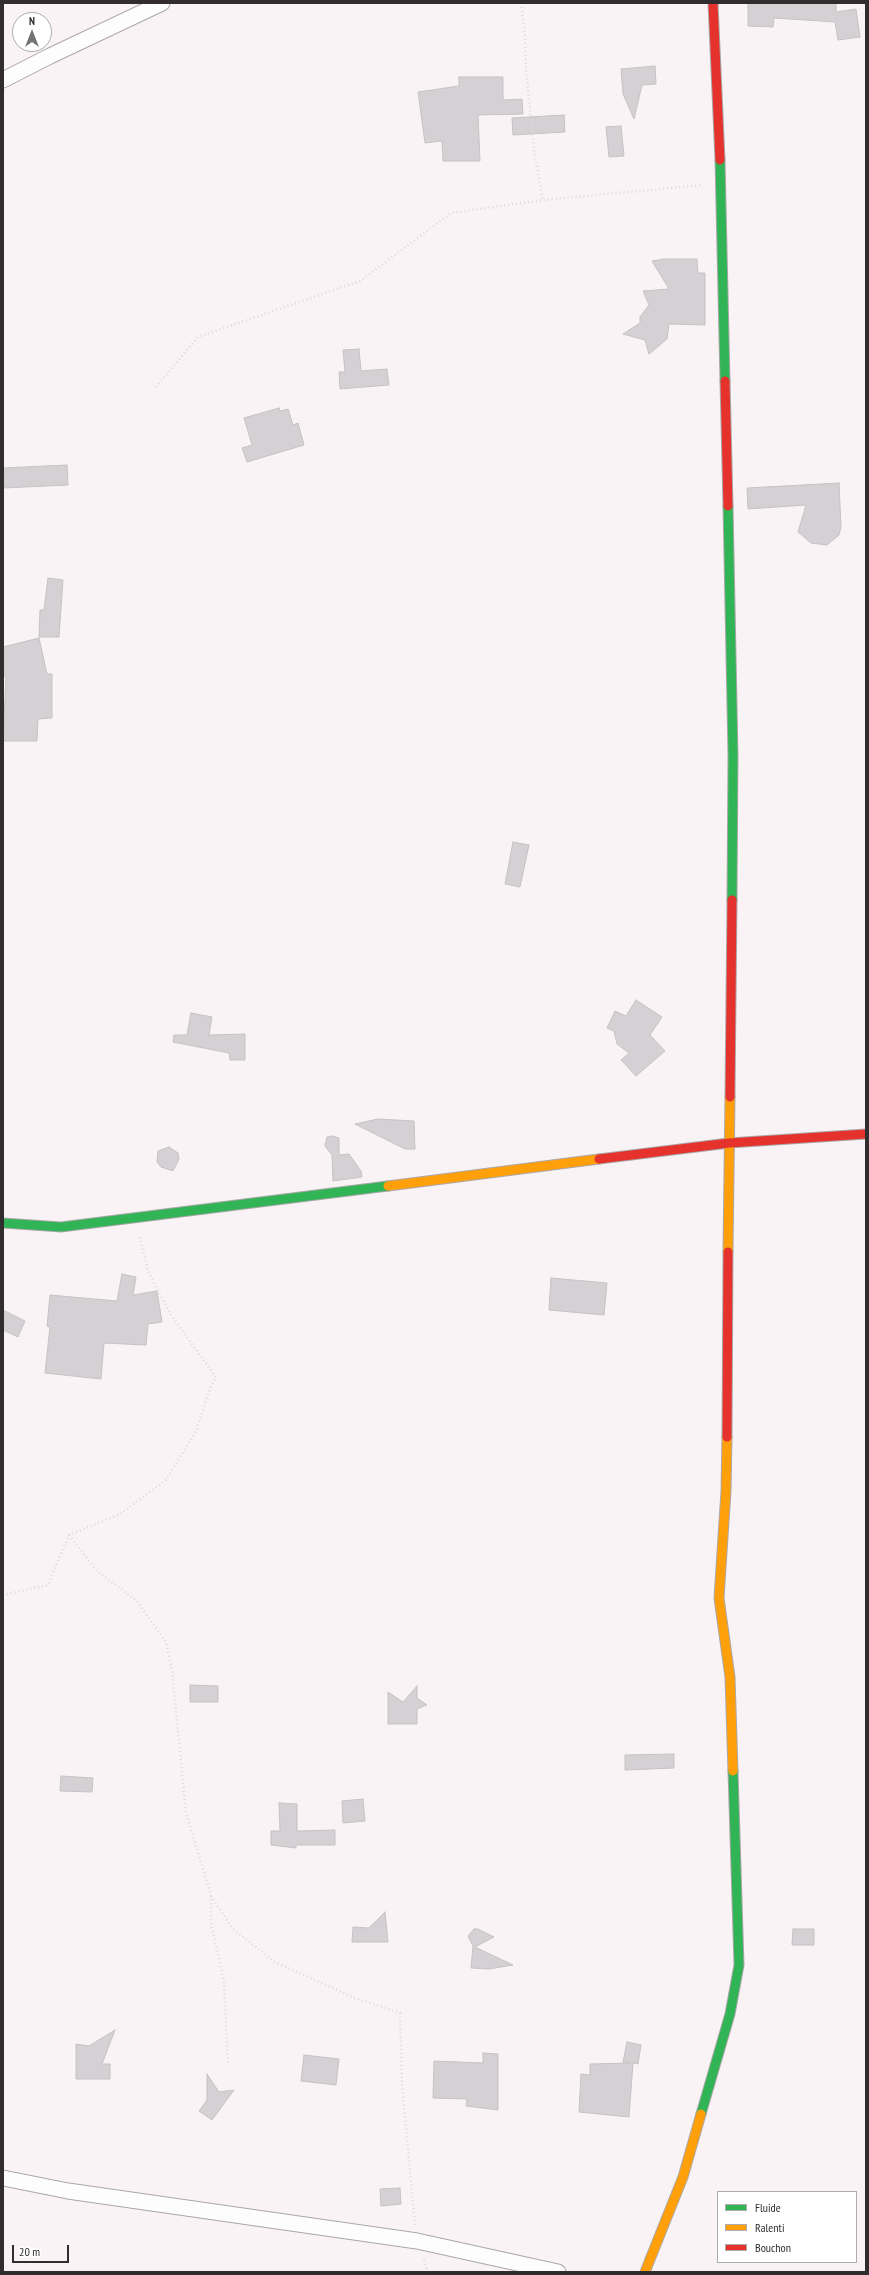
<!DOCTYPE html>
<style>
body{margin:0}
#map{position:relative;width:869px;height:2275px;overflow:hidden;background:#f9f3f5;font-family:"PT Sans Narrow",sans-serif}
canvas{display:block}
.frame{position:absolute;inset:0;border:4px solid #312d2e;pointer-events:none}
.legend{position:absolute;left:717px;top:2191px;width:140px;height:72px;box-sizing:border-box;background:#fff;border:1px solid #adabab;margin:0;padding:5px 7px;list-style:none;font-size:12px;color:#312d2e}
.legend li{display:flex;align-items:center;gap:8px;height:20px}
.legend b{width:20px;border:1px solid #adabab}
.north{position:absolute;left:12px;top:12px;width:40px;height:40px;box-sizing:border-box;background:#fff;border:1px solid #adabab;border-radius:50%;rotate:0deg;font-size:11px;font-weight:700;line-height:16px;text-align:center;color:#312d2e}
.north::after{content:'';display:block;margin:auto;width:14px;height:18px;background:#777274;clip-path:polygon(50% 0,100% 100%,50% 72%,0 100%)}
.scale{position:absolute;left:12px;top:2245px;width:57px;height:18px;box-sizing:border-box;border:2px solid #312d2e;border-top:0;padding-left:5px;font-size:12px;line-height:14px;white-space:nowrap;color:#312d2e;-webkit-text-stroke:3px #fff;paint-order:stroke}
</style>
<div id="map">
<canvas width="869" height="2275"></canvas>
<div class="frame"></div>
<ul class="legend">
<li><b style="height:5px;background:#30b455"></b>Fluide</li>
<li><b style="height:5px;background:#ff9f0a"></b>Ralenti</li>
<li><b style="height:5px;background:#e5322d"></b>Bouchon</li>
</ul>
<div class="north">N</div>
<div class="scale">20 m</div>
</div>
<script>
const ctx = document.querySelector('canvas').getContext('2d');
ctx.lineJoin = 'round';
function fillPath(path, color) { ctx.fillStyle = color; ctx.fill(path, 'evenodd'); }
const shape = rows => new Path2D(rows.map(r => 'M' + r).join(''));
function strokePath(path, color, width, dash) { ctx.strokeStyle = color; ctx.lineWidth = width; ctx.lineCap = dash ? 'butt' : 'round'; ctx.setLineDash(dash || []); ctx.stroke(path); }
const building = shape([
 [748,3,836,3,836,12,856,9,860,37,838,40,835,22,774,18,773,27,748,26,748,3],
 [655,66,656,84,642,85,634,119,623,94,621,69,655,66],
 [459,77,503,77,503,100,522,99,523,114,478,115,480,161,443,161,442,141,425,143,418,92,459,86,459,77],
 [564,115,565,132,513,135,512,118,564,115],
 [621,126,624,156,609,157,606,127,621,126],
 [664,259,697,259,698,273,705,273,705,325,669,324,667,339,649,354,645,340,623,334,640,323,640,317,649,305,643,291,669,289,652,261,664,259],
 [359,349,361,371,387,369,389,385,340,389,339,372,345,372,343,350,359,349],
 [279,408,280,411,288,409,293,425,298,423,304,445,247,462,242,448,252,445,244,418,279,408],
 [67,465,68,485,3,488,3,468,67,465],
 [839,483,841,527,839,535,827,545,811,543,798,532,806,505,748,509,747,488,839,483],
 [48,578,63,580,59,637,39,637,40,610,44,610,48,578],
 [39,638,47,674,52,674,52,718,38,719,37,741,3,741,6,676,3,676,3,647,39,638],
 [513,842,529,845,520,887,505,884,513,842],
 [636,1000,662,1017,650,1035,665,1051,636,1076,621,1060,629,1053,617,1044,614,1031,607,1028,615,1011,626,1016,636,1000],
 [191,1013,212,1017,209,1035,245,1034,245,1060,230,1060,229,1053,173,1042,174,1035,187,1035,191,1013],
 [378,1119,414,1121,415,1149,405,1149,355,1124,378,1119],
 [332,1136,339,1138,339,1155,349,1154,361,1171,362,1177,333,1181,332,1155,325,1146,327,1137,332,1136],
 [169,1147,178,1153,179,1159,173,1171,161,1167,157,1162,158,1151,169,1147],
 [122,1274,136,1277,133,1295,157,1291,162,1322,148,1324,146,1345,104,1343,101,1379,45,1373,50,1327,47,1326,50,1295,117,1301,122,1274],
 [551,1278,607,1283,604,1315,549,1310,551,1278],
 [3,1310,25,1321,18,1337,3,1330,3,1310],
 [190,1685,218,1686,218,1702,190,1702,190,1685],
 [417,1686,417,1698,427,1705,417,1709,417,1724,388,1724,388,1692,403,1702,417,1686],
 [674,1754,674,1768,625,1770,625,1755,674,1754],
 [61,1776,93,1778,92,1792,60,1791,61,1776],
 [363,1799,365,1821,343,1823,342,1801,363,1799],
 [279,1803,297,1804,297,1831,335,1830,335,1845,296,1845,296,1848,271,1845,271,1831,280,1831,279,1803],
 [385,1912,388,1942,352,1942,353,1927,369,1928,385,1912],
 [474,1929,478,1929,494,1937,475,1947,513,1965,489,1969,471,1968,473,1946,468,1936,474,1929],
 [793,1929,814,1929,814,1945,792,1945,793,1929],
 [115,2030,102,2064,110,2064,110,2079,76,2079,76,2044,89,2046,115,2030],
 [627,2042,641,2045,638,2064,633,2063,629,2117,579,2112,581,2074,590,2075,590,2064,631,2063,623,2062,627,2042],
 [483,2053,498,2054,498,2110,466,2106,467,2099,433,2098,434,2061,483,2063,483,2053],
 [304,2055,339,2059,336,2085,301,2081,304,2055],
 [207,2074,219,2092,234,2090,212,2120,199,2111,207,2100,207,2074],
 [400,2188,401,2204,381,2206,380,2189,400,2188]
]);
const path = shape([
 [521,3,525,34,526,70,535,156,543,200],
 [156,387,198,337,360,281,451,213,543,200,702,185],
 [69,1535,97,1571,137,1601,166,1642,172,1670,186,1813,211,1895,211,1923,224,1982,228,2066],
 [3,1595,48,1585,69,1535,120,1514,166,1480,196,1431,210,1389,216,1377,171,1315,148,1271,140,1237],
 [211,1896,233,1929,275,1962,355,1998,400,2013,402,2083,415,2225],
 [424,2260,428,2272]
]);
const street = shape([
 [3,80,50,56,162,3],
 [3,2178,68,2191,417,2241,558,2272]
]);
const fast = shape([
 [720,160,725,381],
 [728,506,733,755,732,900],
 [3,1223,61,1227,388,1186],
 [701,2114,730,2014,739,1965,733,1771]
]);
const slow = shape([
 [388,1186,599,1159],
 [728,1252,730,1097],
 [727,1437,726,1491,719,1598,730,1677,733,1771],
 [645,2272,683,2177,701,2114]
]);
const jam = shape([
 [713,3,720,160],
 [725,381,728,506],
 [730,1097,732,900],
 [599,1159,729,1143,866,1134],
 [727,1437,728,1252]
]);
fillPath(building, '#d4d0d3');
strokePath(building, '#c5c2c4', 1);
strokePath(street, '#aba7a8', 17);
strokePath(fast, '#aba7a8', 11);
strokePath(slow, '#aba7a8', 11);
strokePath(jam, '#aba7a8', 11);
strokePath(path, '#dbdada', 2.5, [1, 3]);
strokePath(street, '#fefdfe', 15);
strokePath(fast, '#30b455', 9);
strokePath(slow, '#ff9f0a', 9);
strokePath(jam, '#e5322d', 9);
</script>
